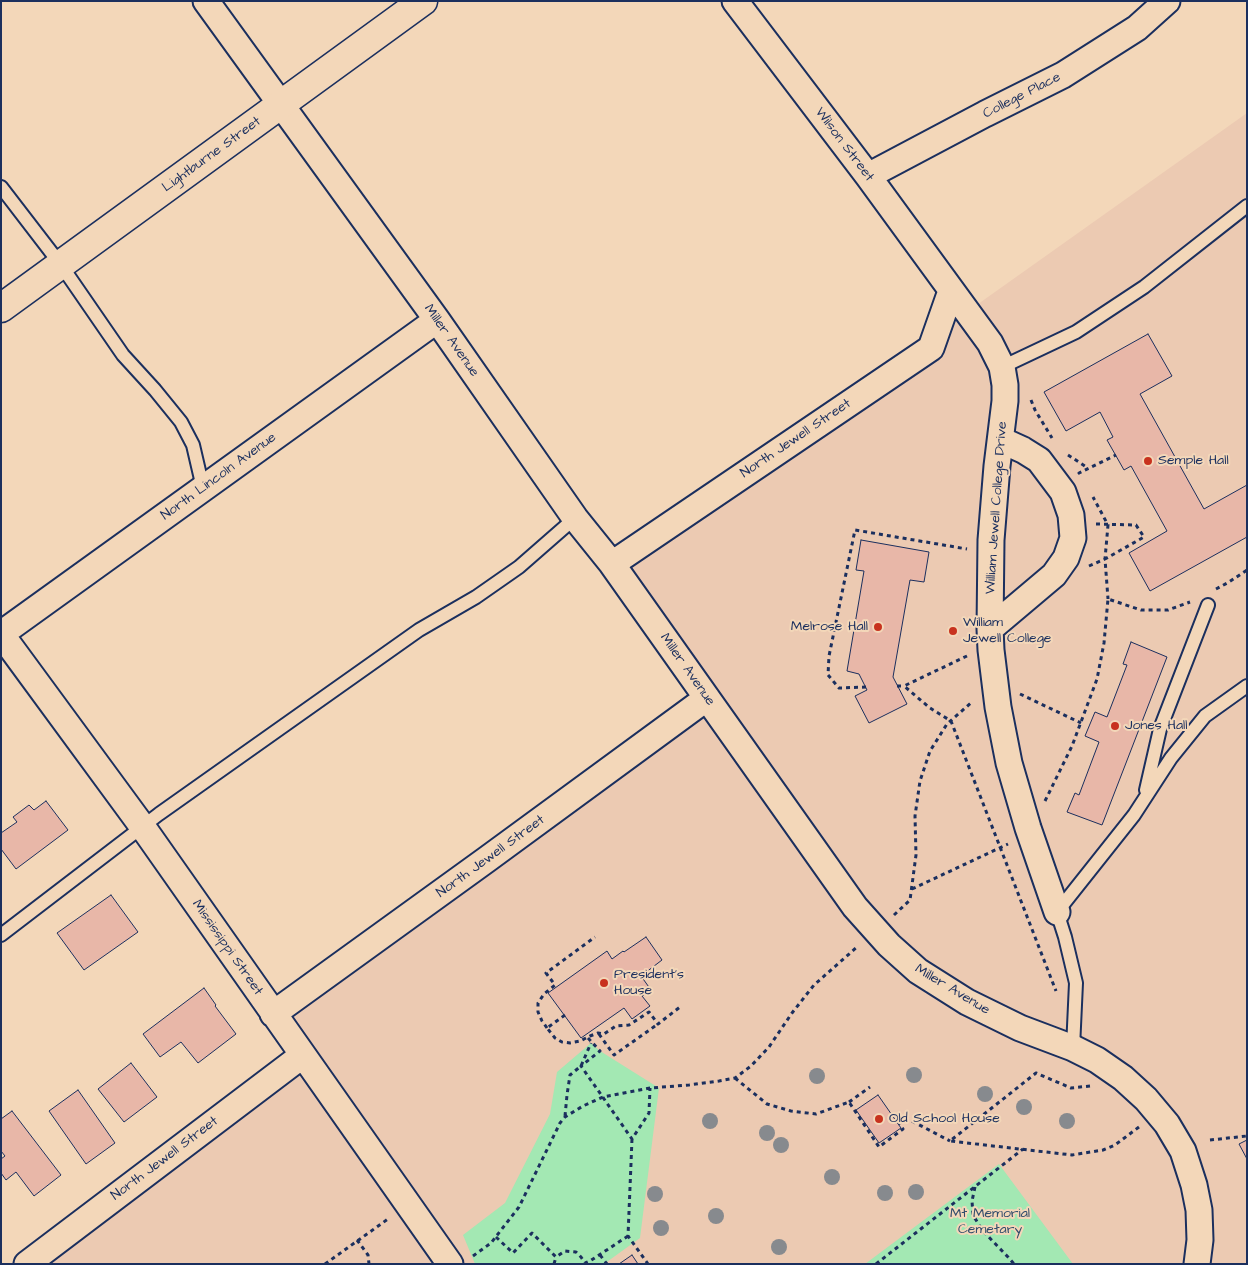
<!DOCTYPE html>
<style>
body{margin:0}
#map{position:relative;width:1248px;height:1265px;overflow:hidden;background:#f3d7b9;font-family:"Architects Daughter",sans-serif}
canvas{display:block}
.frame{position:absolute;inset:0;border:2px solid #1b2f5e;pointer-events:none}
</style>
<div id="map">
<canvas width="1248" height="1265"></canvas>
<div class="frame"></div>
</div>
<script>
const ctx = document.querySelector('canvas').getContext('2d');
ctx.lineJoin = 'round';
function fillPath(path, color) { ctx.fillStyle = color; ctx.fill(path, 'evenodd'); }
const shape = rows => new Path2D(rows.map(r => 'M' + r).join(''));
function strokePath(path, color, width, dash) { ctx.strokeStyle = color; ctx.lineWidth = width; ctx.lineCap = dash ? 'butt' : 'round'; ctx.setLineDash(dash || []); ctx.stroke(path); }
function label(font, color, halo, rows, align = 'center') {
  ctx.font = font + ' "Architects Daughter",sans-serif'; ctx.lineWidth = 4; ctx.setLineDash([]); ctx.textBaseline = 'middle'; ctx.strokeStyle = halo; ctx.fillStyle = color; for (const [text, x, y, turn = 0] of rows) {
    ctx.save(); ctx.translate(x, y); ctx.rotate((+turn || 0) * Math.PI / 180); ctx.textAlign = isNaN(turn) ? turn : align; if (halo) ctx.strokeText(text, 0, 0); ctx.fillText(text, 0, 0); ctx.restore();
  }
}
const built = shape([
 [1247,113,1247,1264,24,1264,303,1055,273,1014,707,699,612,564]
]);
const green = shape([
 [591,1043,600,1051,659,1088,640,1238,604,1264,475,1264,463,1235,505,1203,550,1114,557,1072],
 [999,1164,1073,1264,865,1264]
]);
const building = shape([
 [1148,334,1172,376,1140,394,1204,509,1247,485,1247,537,1150,591,1129,553,1167,531,1131,466,1124,470,1107,440,1113,437,1100,412,1066,431,1044,392,1148,334],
 [861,540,929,552,924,582,910,580,893,677,907,704,869,723,855,696,867,690,859,674,847,671,864,571,856,570,861,540],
 [1131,642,1167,657,1102,825,1067,812,1075,793,1079,795,1099,742,1085,736,1095,712,1107,717,1127,665,1123,664,1131,642],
 [46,801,68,830,16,869,1,849,1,833,17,822,13,817,29,805,34,810,46,801],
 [111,895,138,932,84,970,57,933,111,895],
 [646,937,662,960,641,976,651,990,642,996,650,1006,632,1019,624,1008,581,1038,548,993,607,951,612,959,623,951,624,952,646,937],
 [204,988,216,1005,215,1006,236,1034,198,1063,181,1042,160,1057,143,1034,204,988],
 [131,1063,157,1097,124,1122,98,1089,131,1063],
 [78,1090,115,1143,86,1164,49,1111,78,1090],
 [878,1095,901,1128,879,1143,856,1110,878,1095],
 [12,1111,61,1175,34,1196,16,1172,6,1180,1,1173,1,1159,5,1156,1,1151,1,1119,12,1111],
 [1247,1140,1247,1159,1239,1144,1247,1140],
 [632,1255,638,1264,619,1264,632,1255]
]);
const path = shape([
 [1031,400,1035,410,1052,438],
 [1068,455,1088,468],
 [1080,474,1079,473,1116,455],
 [1096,524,1136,525,1144,537,1105,559,1108,599],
 [1089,566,1105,559,1108,525,1093,497],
 [1216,589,1229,582,1247,570],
 [967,656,904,686,930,708,951,721,1056,991],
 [897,686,904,686],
 [866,687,839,688,828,675,829,656,855,530,967,549],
 [1020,694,1081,723],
 [1045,801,1072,746,1097,679,1104,643,1108,599,1141,610,1168,610,1190,602],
 [912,889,1008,844],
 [894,915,910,900,916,855,915,816,920,781,930,751,947,724,972,702],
 [565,1015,547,1028,555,1038,562,1042,570,1043,580,1041,590,1036,598,1033,604,1034,616,1026,629,1025,649,1012,658,1024,680,1007],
 [547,1028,542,1021,538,1012,538,1003,544,994,555,985,546,973,595,937],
 [599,1034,614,1055,658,1024],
 [588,1038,600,1051,581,1066,632,1139,649,1113,650,1088],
 [735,1078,767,1104,791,1111,816,1114,849,1102,879,1147,903,1129,899,1123,904,1120,910,1120,950,1141],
 [1090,1086,1071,1088,1036,1073,950,1141,1072,1155,1103,1150,1115,1145,1139,1127],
 [849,1102,870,1087],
 [565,1116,567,1095,570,1075,581,1066,591,1043],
 [632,1139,628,1236,648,1264],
 [1210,1140,1247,1136],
 [975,1187,972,1201,973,1215,982,1230,1008,1257,1014,1264],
 [496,1237,513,1253,532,1233,556,1257,565,1251,576,1252,581,1257,585,1263,590,1261,628,1236],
 [357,1240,368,1255,369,1264],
 [600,1255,607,1264],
 [473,1256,491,1243,519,1207,560,1123,565,1117,583,1106,603,1097,650,1088,689,1085,719,1081,735,1078,751,1066,769,1047,792,1013,814,985,857,947],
 [325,1264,388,1219],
 [554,1264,556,1257],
 [876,1264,1023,1149]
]);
const lane = shape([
 [1,187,61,265,123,355,155,390,181,422,193,445,203,488],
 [1002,367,1076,332,1144,287,1247,206],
 [1146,790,1160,729,1208,605],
 [1,935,159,814,419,630,476,597,519,567,575,518],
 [1073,1048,1076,983,1065,937,1057,912,1134,815,1171,758,1205,716,1247,686]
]);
const street = shape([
 [206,1,437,320,575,518,612,564,855,907,889,945,918,971,967,1002,1020,1028,1073,1048,1097,1060,1123,1078,1146,1099,1167,1124,1183,1151,1194,1185,1199,1210,1200,1240,1197,1264],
 [735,1,868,176,990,343,1002,367,1005,385,1005,401,997,466,991,540,990,629,991,650,998,707,1009,763,1028,828,1057,912],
 [868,176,985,114,1063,75,1137,28,1167,1],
 [437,320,1,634,142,826,450,1264],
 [612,564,931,348,951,291],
 [990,629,1054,575,1066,558,1073,538,1071,515,1063,492,1039,460,1023,450,1001,440],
 [273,1014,486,860,707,698],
 [27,1264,303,1055]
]);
const secondary = shape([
 [1,308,423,1]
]);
const trees = [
 [914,1075],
 [817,1076],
 [985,1094],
 [1024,1107],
 [710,1121],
 [1067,1121],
 [767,1133],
 [781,1145],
 [832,1177],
 [916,1192],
 [885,1193],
 [655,1194],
 [716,1216],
 [661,1228],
 [779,1247]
];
const markers = [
 [1148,461,5,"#c8321e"],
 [878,627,5,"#c8321e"],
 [953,631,5,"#c8321e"],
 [1115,726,5,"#c8321e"],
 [604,983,5,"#c8321e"],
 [879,1119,5,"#c8321e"]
];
const streetNames = [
 ["College Place",1022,96,-27],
 ["Wilson Street",844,145,53],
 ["Lightburne Street",212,155,-36],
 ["Miller Avenue",451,341,55],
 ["North Jewell Street",796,439,-34],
 ["North Lincoln Avenue",219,477,-36],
 ["William Jewell College Drive",997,508,-86],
 ["Miller Avenue",687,670,55],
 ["North Jewell Street",491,857,-36],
 ["Mississippi Street",227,948,55],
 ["Miller Avenue",952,990,31],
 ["North Jewell Street",165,1159,-37]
];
const poiNames = [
 ["Semple Hall",1158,461],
 ["William",963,623],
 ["Jewell College",963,639],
 ["Melrose Hall",868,627,"right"],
 ["Jones Hall",1125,726],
 ["President's",614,975],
 ["House",614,991],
 ["Old School House",889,1119]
];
const parkNames = [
 ["Mt Memorial",990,1214],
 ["Cemetary",990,1230]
];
fillPath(built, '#eccab2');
fillPath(green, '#a3e8b3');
fillPath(building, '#e8b7a8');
strokePath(building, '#1b2f5e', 1);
strokePath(lane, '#1b2f5e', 16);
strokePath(street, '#1b2f5e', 29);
strokePath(secondary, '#1b2f5e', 31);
strokePath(path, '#1b2f5e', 3, [4, 4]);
strokePath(lane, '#f3d7b9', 12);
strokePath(street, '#f3d7b9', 25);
strokePath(secondary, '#f3d7b9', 28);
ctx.fillStyle = '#878a8e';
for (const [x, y] of trees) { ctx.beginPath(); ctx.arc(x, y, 8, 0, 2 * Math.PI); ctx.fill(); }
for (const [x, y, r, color] of markers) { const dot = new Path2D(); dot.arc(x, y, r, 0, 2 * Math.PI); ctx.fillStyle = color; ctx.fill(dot); strokePath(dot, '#f3d7b9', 2); }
label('14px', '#1b2f5e', '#f3d7b9', streetNames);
label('14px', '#1b2f5e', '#f3d7b9', poiNames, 'left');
label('14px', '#2f4b6b', '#f3d7b9', parkNames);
</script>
